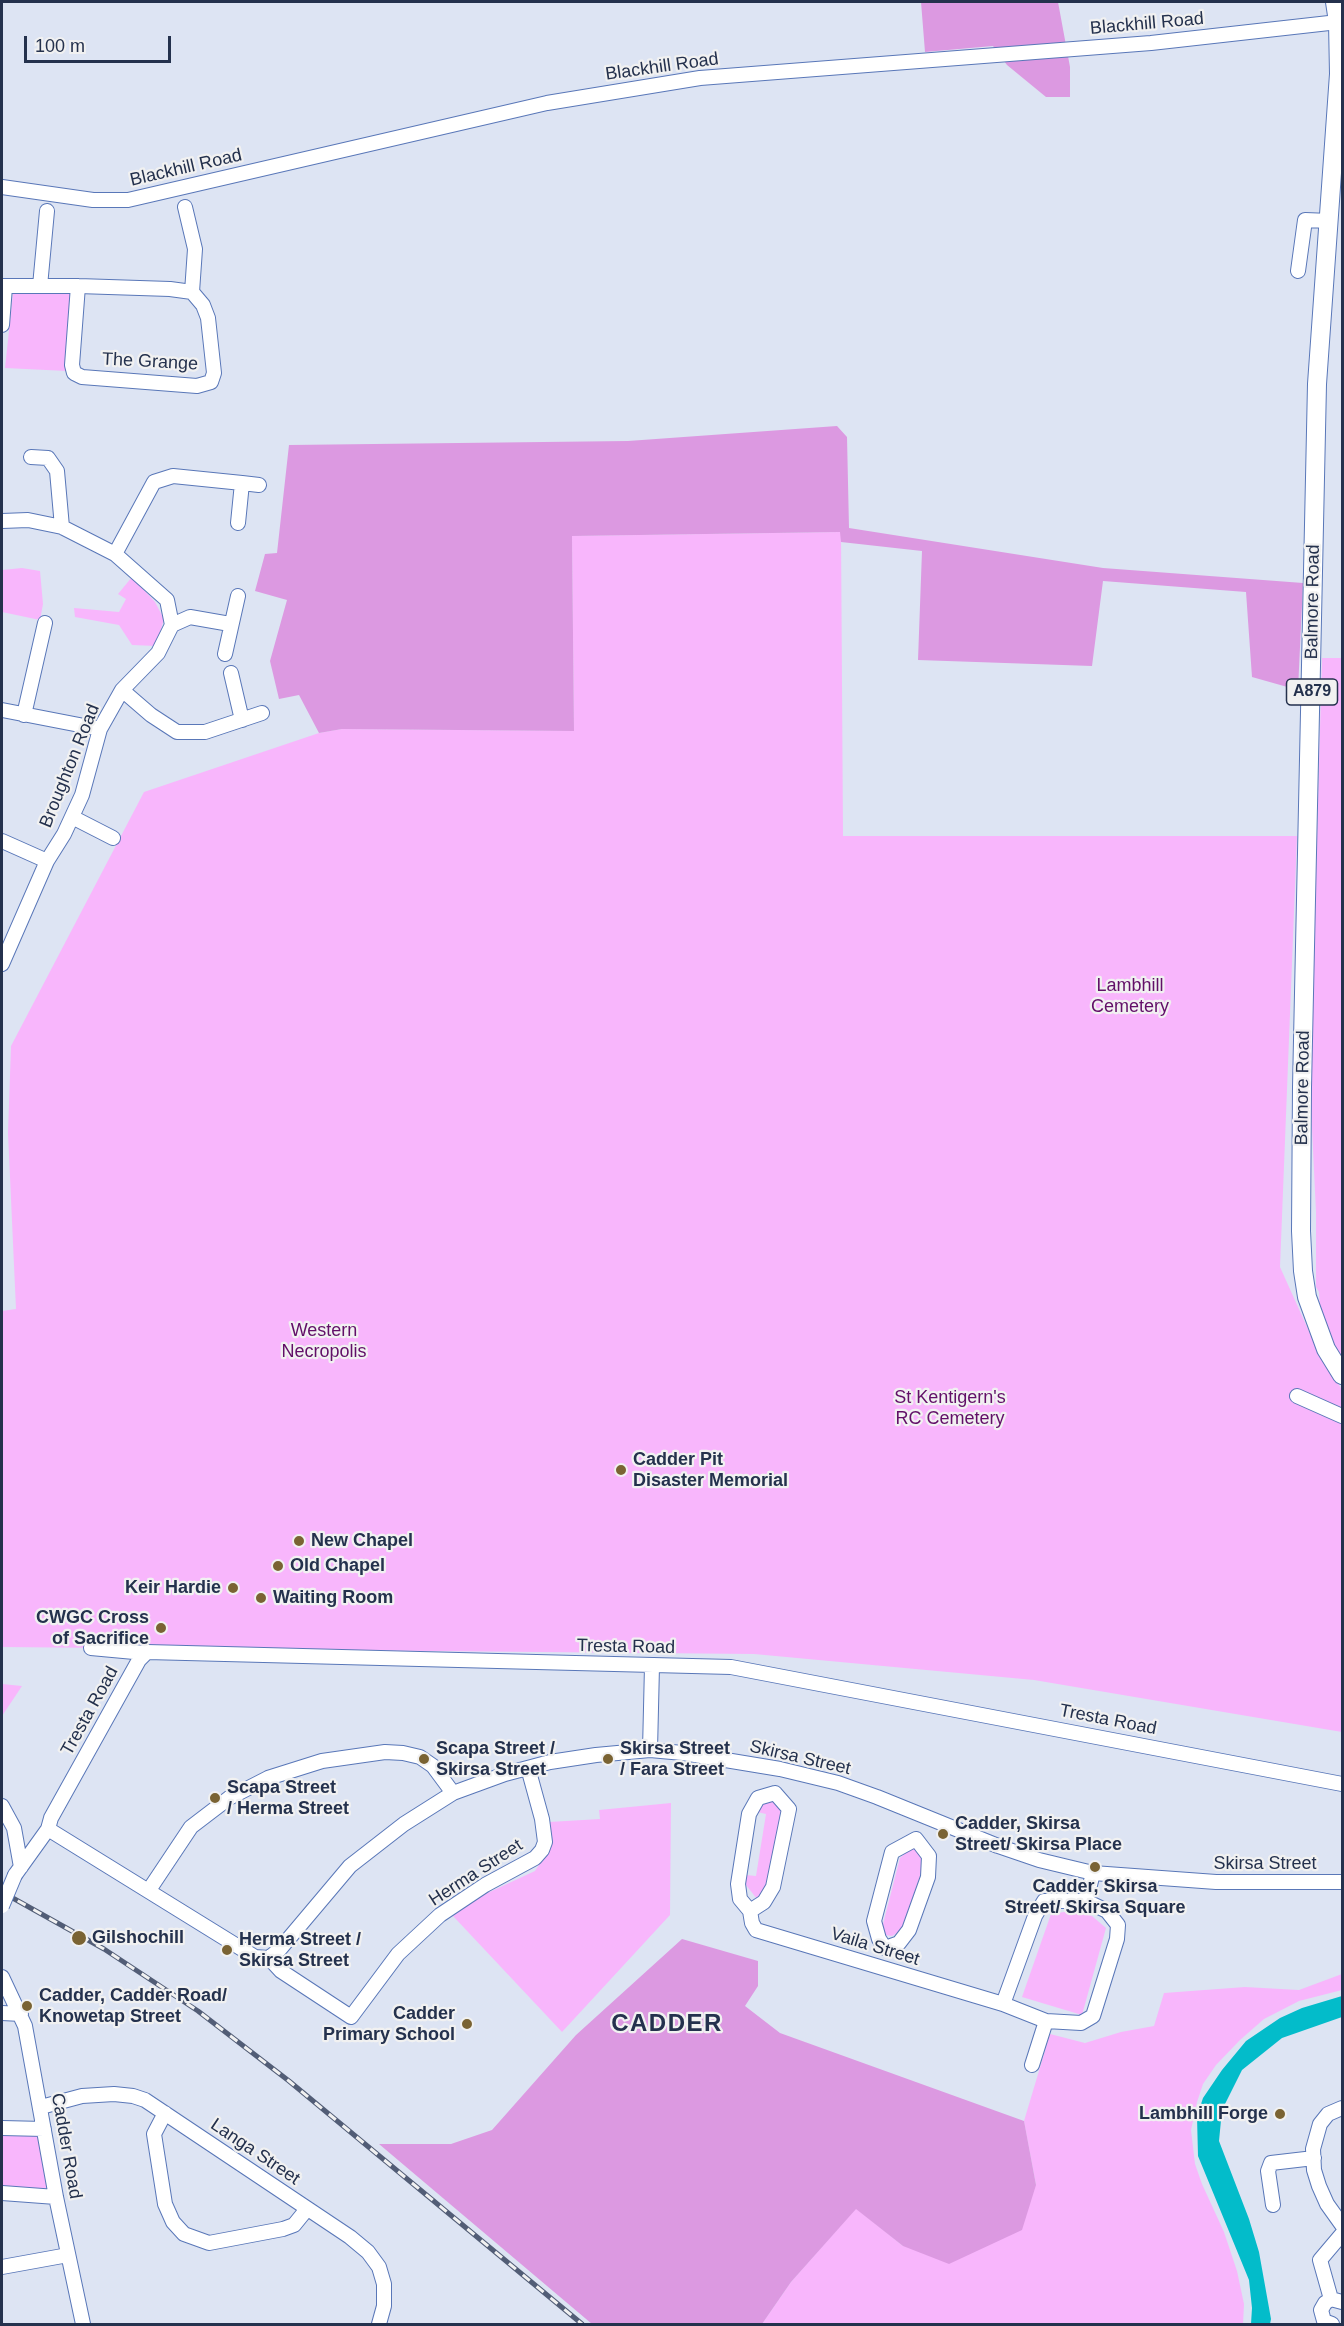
<!DOCTYPE html>
<style>
body{margin:0}
#map{position:relative;width:1344px;height:2326px;overflow:hidden;background:#dde4f3;font-family:Helvetica,sans-serif}
canvas{display:block}
.frame{position:absolute;inset:0;border:3px solid #24314d;pointer-events:none}
.scale{position:absolute;left:24px;top:36px;width:147px;height:27px;box-sizing:border-box;border:3px solid #24314d;border-top:0;padding-left:8px;font-size:18px;line-height:21px;white-space:nowrap;color:#24314d;-webkit-text-stroke:4px #f1f1f1;paint-order:stroke}
</style>
<div id="map">
<canvas width="1344" height="2326"></canvas>
<div class="frame"></div>
<div class="scale">100 m</div>
</div>
<script>
const ctx = document.querySelector('canvas').getContext('2d');
ctx.lineJoin = 'round';
function fillPath(path, color) { ctx.fillStyle = color; ctx.fill(path, 'evenodd'); }
const shape = rows => new Path2D(rows.map(r => 'M' + r).join(''));
function strokePath(path, color, width, dash) { ctx.strokeStyle = color; ctx.lineWidth = width; ctx.lineCap = dash ? 'butt' : 'round'; ctx.setLineDash(dash || []); ctx.stroke(path); }
function label(font, color, halo, rows, align = 'center') {
  ctx.font = font + ' Helvetica,sans-serif'; ctx.lineWidth = 4.5; ctx.setLineDash([]); ctx.textBaseline = 'middle'; ctx.strokeStyle = halo; ctx.fillStyle = color; for (const [text, x, y, turn = 0] of rows) {
    ctx.save(); ctx.translate(x, y); ctx.rotate((+turn || 0) * Math.PI / 180); ctx.textAlign = isNaN(turn) ? turn : align; if (halo) ctx.strokeText(text, 0, 0); ctx.fillText(text, 0, 0); ctx.restore();
  }
}
const green = shape([
 [72,293,67,371,5,368,13,294],
 [841,532,843,836,1297,836,1280,1267,1316,1347,1342,1390,1342,1732,1034,1680,754,1654,2,1647,2,1311,16,1309,8,1133,11,1046,144,792,319,733,342,729,574,731,572,536],
 [22,568,40,571,43,604,40,620,2,612,2,570],
 [132,577,155,602,164,619,156,646,132,645,119,625,75,617,74,608,119,612,126,599,118,594],
 [1322,658,1342,658,1342,1362,1321,1324,1319,1292,1316,1287,1316,1212,1310,1086],
 [2,1684,22,1686,2,1716],
 [773,1799,782,1812,764,1893,757,1899,746,1885,746,1875,756,1876,766,1814,757,1812,759,1803],
 [671,1803,670,1915,562,2032,453,1916,481,1896,535,1871,552,1845,549,1822,600,1819,599,1810],
 [912,1846,925,1861,902,1930,892,1936,885,1935,882,1928,900,1858],
 [1071,1911,1092,1916,1106,1928,1082,2015,1022,1997,1051,1914],
 [1342,1974,1342,1990,1299,2001,1264,2019,1240,2040,1216,2065,1203,2084,1197,2102,1191,2130,1195,2164,1202,2184,1224,2232,1237,2271,1244,2304,1243,2324,762,2324,791,2282,856,2208,903,2246,1036,2185,1024,2121,1050,2034,1085,2043,1121,2032,1154,2026,1164,1993,1245,1987,1299,1990],
 [2,2128,42,2130,54,2195,2,2191]
]);
const forest = shape([
 [921,2,1058,2,1070,67,1070,97,1046,97,1007,65,993,46,925,52],
 [837,426,847,437,849,528,1103,568,1303,583,1298,690,1252,677,1246,592,1103,581,1092,666,918,660,922,551,841,542,840,532,572,536,574,731,342,729,319,733,299,695,279,699,270,661,287,600,255,591,265,554,277,553,289,445,628,441],
 [682,1939,758,1961,758,1986,745,2006,780,2033,1024,2121,1036,2185,1022,2230,949,2264,903,2246,856,2209,791,2282,762,2324,592,2324,379,2144,451,2144,492,2130,576,2035]
]);
const water = shape([
 [1342,1996,1342,2017,1282,2038,1242,2070,1222,2110,1219,2141,1249,2219,1259,2252,1271,2319,1270,2324,1251,2324,1252,2308,1249,2280,1198,2156,1197,2116,1203,2098,1222,2070,1246,2041,1280,2018,1302,2008]
]);
const minor = shape([
 [2,187,93,200,128,200,547,103,700,78,1151,43,1338,22],
 [185,207,195,249,192,292],
 [1298,271,1305,220,1330,221],
 [2,286,78,286,170,289,192,292,203,305,208,318,214,373,211,382,197,386,82,377,74,373,72,365,78,286],
 [40,286,47,211],
 [2,325,5,287],
 [31,457,48,458,57,471,62,527],
 [242,483,259,485],
 [2,521,28,520,62,527,115,554,167,600,172,625,158,653,122,690,100,729,82,795,64,834,47,861,2,964],
 [115,554,154,482,173,476,242,483,238,523],
 [172,625,190,617,230,624],
 [225,654,238,596],
 [231,673,242,720],
 [122,690,151,715,177,732,205,732,262,713],
 [2,710,100,729],
 [24,715,45,623],
 [72,817,113,838],
 [2,841,47,861],
 [1297,1396,1342,1416],
 [91,1648,145,1653],
 [650,1750,652,1666],
 [775,1793,758,1798,749,1814,738,1884,740,1899,750,1911,752,1923,756,1930,1003,2004,1046,2021,1081,2023,1093,2016,1117,1939,1118,1925,1107,1911,1086,1901,1044,1901,1035,1916,1003,2004],
 [2,1806,14,1828,21,1867],
 [48,1829,255,1957,269,1958],
 [15,1875,48,1829,51,1818,139,1660,147,1652,731,1667,1342,1784],
 [149,1890,191,1827,229,1798,268,1778,322,1761,385,1752,403,1753,420,1757,433,1766,453,1793],
 [1086,1901,1093,1873],
 [750,1911,764,1902,773,1887,789,1809,775,1793],
 [885,1948,899,1943,909,1930,928,1877,929,1856,916,1839],
 [885,1948,879,1939,874,1921,892,1852,916,1839],
 [269,1958,280,1949,350,1866,404,1824,453,1793,505,1774,550,1762,596,1755,650,1750,683,1753,780,1769,838,1783,877,1797,998,1846,1039,1860,1093,1873,1216,1882,1342,1882],
 [269,1958,281,1971,351,2017,398,1954,440,1915,485,1885,535,1858,542,1850,545,1842,542,1819,528,1768],
 [2,1977,25,2026,56,2197,83,2324],
 [2,2013,21,2014],
 [1032,2065,1046,2021],
 [41,2107,82,2096,114,2094,133,2096,145,2100,350,2237,368,2252,379,2267,384,2284,384,2306,379,2324],
 [1342,2108,1328,2114,1320,2124,1313,2149,1314,2170,1319,2186,1327,2204,1342,2225],
 [165,2113,154,2134,165,2204,173,2222,184,2234,209,2243,283,2229,294,2225,307,2209],
 [2,2128,44,2129],
 [2,2193,56,2197],
 [1273,2205,1268,2171,1271,2163,1314,2158],
 [2,2267,68,2255],
 [1331,2299,1320,2260,1342,2234],
 [1332,2324,1324,2321,1321,2310,1325,2303,1331,2299,1342,2302]
]);
const major = shape([
 [1335,2,1338,22,1339,74,1317,384,1302,1087,1301,1231,1303,1271,1307,1297,1326,1349,1342,1375]
]);
const rail = shape([
 [2,1892,104,1949,198,2011,289,2081,582,2324]
]);
const minorBridge = shape([
 [2,1906,15,1875]
]);
const markers = [
 [621,1470,6,"#7a6333"],
 [299,1541,6,"#7a6333"],
 [278,1566,6,"#7a6333"],
 [233,1588,6,"#7a6333"],
 [261,1598,6,"#7a6333"],
 [161,1628,6,"#7a6333"],
 [424,1759,6,"#7a6333"],
 [608,1759,6,"#7a6333"],
 [215,1798,6,"#7a6333"],
 [943,1834,6,"#7a6333"],
 [1095,1867,6,"#7a6333"],
 [79,1938,8,"#7a6333"],
 [227,1950,6,"#7a6333"],
 [27,2006,6,"#7a6333"],
 [467,2024,6,"#7a6333"],
 [1280,2114,6,"#7a6333"]
];
const shields = [
 [1312,692,51]
];
const shieldNames = [
 ["A879",1312,692]
];
const streetNames = [
 ["Blackhill Road",1147,24,-5],
 ["Blackhill Road",662,67,-8],
 ["Blackhill Road",186,168,-13],
 ["The Grange",150,362,3],
 ["Balmore Road",1313,602,-89],
 ["Broughton Road",70,766,-68],
 ["Balmore Road",1303,1088,-89],
 ["Tresta Road",626,1647,1],
 ["Tresta Road",90,1711,-61],
 ["Tresta Road",1108,1720,11],
 ["Skirsa Street",800,1758,13],
 ["Skirsa Street",1265,1864],
 ["Herma Street",476,1873,-33],
 ["Vaila Street",875,1947,17],
 ["Cadder Road",66,2146,80],
 ["Langa Street",255,2152,34]
];
const parkNames = [
 ["Lambhill",1130,986],
 ["Cemetery",1130,1007],
 ["Western",324,1331],
 ["Necropolis",324,1352],
 ["St Kentigern's",950,1398],
 ["RC Cemetery",950,1419]
];
const poiNames = [
 ["Cadder Pit",633,1460],
 ["Disaster Memorial",633,1481],
 ["New Chapel",311,1541],
 ["Old Chapel",290,1566],
 ["Keir Hardie",221,1588,"right"],
 ["Waiting Room",273,1598],
 ["CWGC Cross",149,1618,"right"],
 ["of Sacrifice",149,1639,"right"],
 ["Scapa Street /",436,1749],
 ["Skirsa Street",436,1770],
 ["Skirsa Street",620,1749],
 ["/ Fara Street",620,1770],
 ["Scapa Street",227,1788],
 ["/ Herma Street",227,1809],
 ["Cadder, Skirsa",955,1824],
 ["Street/ Skirsa Place",955,1845],
 ["Cadder, Skirsa",1095,1887,"center"],
 ["Street/ Skirsa Square",1095,1908,"center"],
 ["Gilshochill",92,1938],
 ["Herma Street /",239,1940],
 ["Skirsa Street",239,1961],
 ["Cadder, Cadder Road/",39,1996],
 ["Knowetap Street",39,2017],
 ["Cadder",455,2014,"right"],
 ["Primary School",455,2035,"right"],
 ["Lambhill Forge",1268,2114,"right"]
];
const districtNames = [
 ["CADDER",667,2024]
];
fillPath(green, '#f8b6fc');
fillPath(forest, '#dc99e1');
fillPath(water, '#03bcca');
strokePath(minor, '#5977b8', 16);
strokePath(major, '#5977b8', 20);
strokePath(minor, '#fff', 14);
strokePath(major, '#fff', 18);
strokePath(rail, '#525d76', 5);
strokePath(rail, '#f1f1f1', 3, [9]);
strokePath(minorBridge, '#5977b8', 16, []);
strokePath(minorBridge, '#fff', 14);
for (const [x, y, r, color] of markers) { const dot = new Path2D(); dot.arc(x, y, r, 0, 2 * Math.PI); ctx.fillStyle = color; ctx.fill(dot); strokePath(dot, '#f1f1f1', 2); }
for (const [x, y, w] of shields) { const box = new Path2D(); box.roundRect(x - w / 2, y - 13, w, 26, 4.5); ctx.fillStyle = '#f1f1f1'; ctx.fill(box); strokePath(box, '#24314d', 1.5); }
label('bold 16px', '#24314d', null, shieldNames);
label('18px', '#24314d', '#f1f1f1', streetNames);
label('18px', '#620f68', '#f1f1f1', parkNames);
label('bold 18px', '#24314d', '#f1f1f1', poiNames, 'left');
ctx.letterSpacing = '1.5px';
label('bold 24px', '#24314d', '#f1f1f1', districtNames);
ctx.letterSpacing = '0px';
</script>
